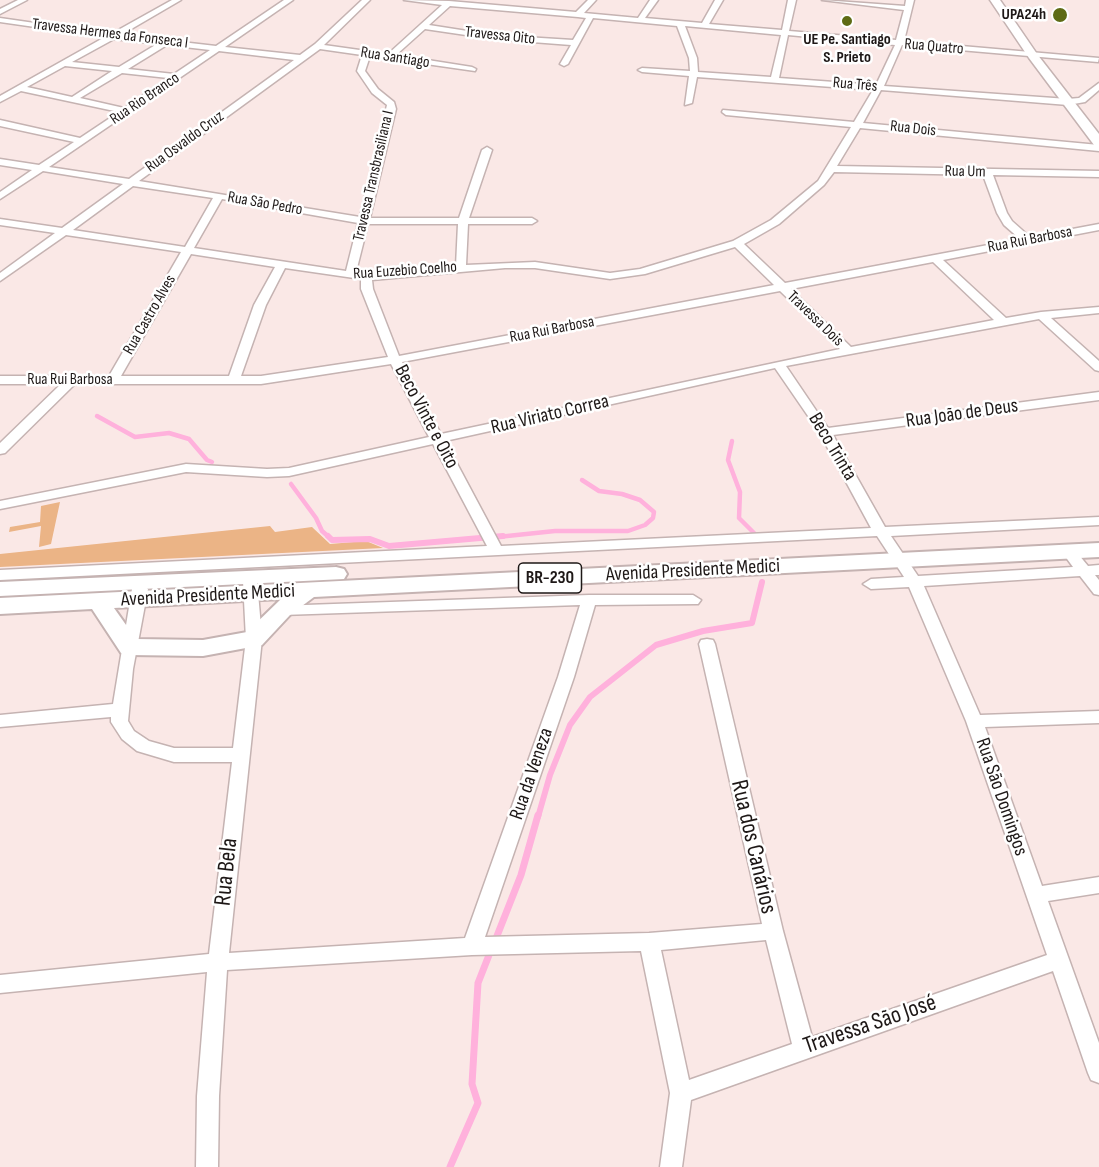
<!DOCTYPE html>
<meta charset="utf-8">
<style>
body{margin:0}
canvas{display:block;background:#fae8e6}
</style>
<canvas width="1099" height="1167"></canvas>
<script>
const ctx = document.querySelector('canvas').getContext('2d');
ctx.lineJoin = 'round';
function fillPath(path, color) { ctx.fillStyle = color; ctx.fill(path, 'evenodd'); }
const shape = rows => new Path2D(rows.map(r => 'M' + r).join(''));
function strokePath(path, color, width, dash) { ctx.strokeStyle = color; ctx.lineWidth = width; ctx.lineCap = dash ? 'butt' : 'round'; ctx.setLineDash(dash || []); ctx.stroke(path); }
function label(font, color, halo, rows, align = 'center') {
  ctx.font = font + ' "Sofia Sans Condensed",sans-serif'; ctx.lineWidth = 5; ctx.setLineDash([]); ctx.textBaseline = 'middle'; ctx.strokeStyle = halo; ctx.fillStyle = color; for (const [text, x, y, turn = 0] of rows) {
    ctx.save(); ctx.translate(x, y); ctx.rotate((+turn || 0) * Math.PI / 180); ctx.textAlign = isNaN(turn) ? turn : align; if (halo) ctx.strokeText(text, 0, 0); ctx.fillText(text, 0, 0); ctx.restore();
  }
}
const green = shape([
 [60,502,51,544,39,547,41,526,9,532,10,527,40,522,41,506],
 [270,526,275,532,312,527,330,544,366,541,383,548,0,567,0,554]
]);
const streamFar2 = shape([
 [97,416,135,437,169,433,189,439,207,460,212,462],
 [732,441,728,460,740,492,739,518,754,533],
 [291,484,316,518,322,531,330,538],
 [488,538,555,531,628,531,645,525,653,518,654,512,640,500,622,494,599,491,582,480]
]);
const streamFar1 = shape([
 [328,536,332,540,370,539,389,546,503,536],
 [538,817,550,775,570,725,590,697,656,645,703,631,752,623,762,582]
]);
const stream = shape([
 [495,941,521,875,538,815],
 [450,1167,478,1103,472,1084,478,983,491,950]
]);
const street = shape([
 [18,0,27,0,0,14,0,9,18,0],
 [172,0,181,0,121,35,216,46,284,0,293,0,225,47,300,55,315,44,362,0,370,0,324,45,388,54,442,5,404,0,449,1,576,12,588,0,596,0,584,13,638,18,650,0,658,0,645,18,702,23,715,0,723,0,709,24,782,30,788,0,796,0,789,31,896,40,904,10,822,0,905,6,906,0,914,0,904,41,1099,58,1098,62,902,45,884,86,1068,99,1079,98,1099,83,1099,90,1085,102,1068,105,881,90,863,123,1099,145,1099,151,860,128,837,166,1099,171,1099,177,993,175,1007,213,1012,221,1030,237,1099,224,1099,230,943,260,1006,318,1041,312,1099,307,1099,313,1051,318,1099,361,1099,371,1095,370,1039,319,786,366,828,428,1099,392,1099,400,833,435,885,527,1099,517,1099,525,891,536,918,576,1073,567,1062,552,1069,547,1074,549,1088,566,1099,565,1099,575,1095,575,1099,580,1099,595,1094,594,1080,576,924,586,980,715,1099,711,1099,723,985,727,1042,886,1099,877,1099,893,1048,901,1099,1043,1099,1083,1091,1080,1088,1073,1053,971,691,1100,682,1167,660,1167,670,1093,641,951,472,955,227,970,219,1096,218,1167,196,1167,197,1096,207,972,0,993,0,975,209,954,232,762,174,762,137,751,122,739,111,722,111,717,0,727,0,715,113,704,132,589,140,584,148,589,133,669,128,721,134,731,149,741,174,748,233,748,246,639,243,581,250,576,257,581,262,639,229,953,465,938,558,677,580,605,282,615,274,610,277,606,589,595,693,595,701,600,698,604,595,605,574,677,485,937,649,933,762,924,699,644,701,640,707,639,713,640,715,644,783,931,812,1037,1047,955,966,721,909,587,871,589,863,584,871,579,904,577,877,536,0,580,0,570,487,546,433,444,289,476,267,477,186,472,0,509,0,501,186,464,267,469,289,468,429,437,391,364,261,384,75,384,5,453,0,454,0,443,61,384,0,384,0,376,109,376,181,252,66,235,0,281,0,273,55,233,0,225,0,219,62,228,123,184,43,171,0,199,0,192,32,170,0,165,0,159,39,165,74,142,0,126,0,120,80,138,119,112,21,91,0,102,0,96,105,37,0,22,0,18,111,34,172,0],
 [450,6,578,17,586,18,573,40,493,35,429,25,450,6],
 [593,18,677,26,689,58,690,71,642,68,638,70,642,72,689,76,685,105,692,103,697,77,873,90,854,122,723,110,722,112,726,115,851,127,818,181,771,220,733,241,640,269,610,273,535,262,466,265,468,224,532,224,537,221,532,218,469,218,492,150,487,147,482,150,459,218,370,218,396,109,394,102,378,89,365,71,370,56,475,71,476,69,472,67,396,55,425,29,493,39,571,45,560,64,564,66,568,64,593,18],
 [685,26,781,35,771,77,698,72,697,58,685,26],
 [788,35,895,45,876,85,779,78,788,35],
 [114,39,157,44,119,67,72,62,114,39],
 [167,45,210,50,174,74,128,69,167,45],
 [320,49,362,55,357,71,372,93,387,105,360,217,139,181,320,49],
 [219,51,294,60,129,179,49,167,219,51],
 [65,66,112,71,72,97,27,87,65,66],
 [122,73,168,78,124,108,80,98,122,73],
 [834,172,983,175,997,213,1004,225,1020,239,785,283,744,244,779,224,824,185,834,172],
 [133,186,213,198,185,247,73,230,133,186],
 [222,199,358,223,346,271,194,248,222,199],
 [368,224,458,224,456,266,366,274,356,272,368,224],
 [735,247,774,285,399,356,373,289,372,280,505,268,535,268,610,279,645,274,735,247],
 [191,254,275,267,254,305,229,376,121,376,191,254],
 [933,262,994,320,851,347,791,289,933,262],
 [285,268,361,279,361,289,388,357,261,376,241,376,266,305,285,268],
 [780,291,840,349,441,434,402,362,780,291],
 [775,368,819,432,871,528,501,546,445,441,775,368],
 [766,940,792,1044,689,1080,661,950,766,940]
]);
const secondary = shape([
 [990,0,1000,0,1037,54,1099,134,1099,146,1094,145,1029,58,990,0]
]);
const primary = shape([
 [1099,543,1099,557,314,597,290,615,262,645,203,656,129,655,121,653,92,609,0,614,0,598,1099,543],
 [281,599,247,632,203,640,136,639,114,608,281,599],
 [336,567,344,569,347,574,344,579,0,596,0,582,336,567]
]);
const markers = [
 [1060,15,8,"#5e6b15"],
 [847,21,6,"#5e6b15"]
];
const farPoinames = [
 ["UPA24h",1046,15],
 ["UE Pe. Santiago",847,40,"center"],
 ["S. Prieto",847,58,"center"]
];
const farStreetnames = [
 ["Travessa Hermes da Fonseca I",110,34,7],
 ["Travessa Oito",500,36,6],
 ["Rua Quatro",934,47,5],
 ["Rua Santiago",395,58,9],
 ["Rua Três",855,85,5],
 ["Rua Rio Branco",145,99,-34],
 ["Rua Dois",913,129,6],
 ["Rua Osvaldo Cruz",185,142,-36],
 ["Rua Um",965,172,1],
 ["Travessa Transbrasiliana I",374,176,-77],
 ["Rua São Pedro",265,204,10],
 ["Rua Rui Barbosa",1030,240,-11],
 ["Rua Euzebio Coelho",405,271,-4],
 ["Rua Castro Alves",150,315,-60],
 ["Travessa Dois",815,319,44],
 ["Rua Rui Barbosa",552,330,-11],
 ["Rua Rui Barbosa",70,380]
];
const shields = [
 [550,578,63]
];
const shieldNames = [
 ["BR-230",550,578]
];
const streetNames = [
 ["Rua João de Deus",962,414,-8],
 ["Rua Viriato Correa",550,415,-13],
 ["Beco Vinte e Oito",426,417,62],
 ["Beco Trinta",832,447,59],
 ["Avenida Presidente Medici",693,571,-3],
 ["Avenida Presidente Medici",208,596,-3],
 ["Rua da Veneza",532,774,-71],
 ["Rua São Domingos",1001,797,71]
];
const nearStreetnames = [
 ["Rua dos Canários",753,847,77],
 ["Rua Bela",227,872,-84],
 ["Travessa São José",870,1025,-19]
];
fillPath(green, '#ebb486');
strokePath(streamFar2, '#ffb1dc', 4.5);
strokePath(streamFar1, '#ffb1dc', 6);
strokePath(stream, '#ffb1dc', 7);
strokePath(street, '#c5b3b2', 3);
strokePath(secondary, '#c5b3b2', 3);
strokePath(primary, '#c5b3b2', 4);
fillPath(street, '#fff');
fillPath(secondary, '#fff');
fillPath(primary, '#fff');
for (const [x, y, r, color] of markers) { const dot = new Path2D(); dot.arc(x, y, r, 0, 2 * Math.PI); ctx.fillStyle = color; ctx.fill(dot); strokePath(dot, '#fff', 2); }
label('bold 16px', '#1e1817', '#fff', farPoinames, 'right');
label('16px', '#1e1817', '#fff', farStreetnames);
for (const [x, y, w] of shields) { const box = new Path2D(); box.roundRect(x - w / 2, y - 15, w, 30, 4.5); ctx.fillStyle = '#fff'; ctx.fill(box); strokePath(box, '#1e1817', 1.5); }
label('bold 18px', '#1e1817', null, shieldNames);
label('20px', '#1e1817', '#fff', streetNames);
label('24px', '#1e1817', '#fff', nearStreetnames);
</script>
